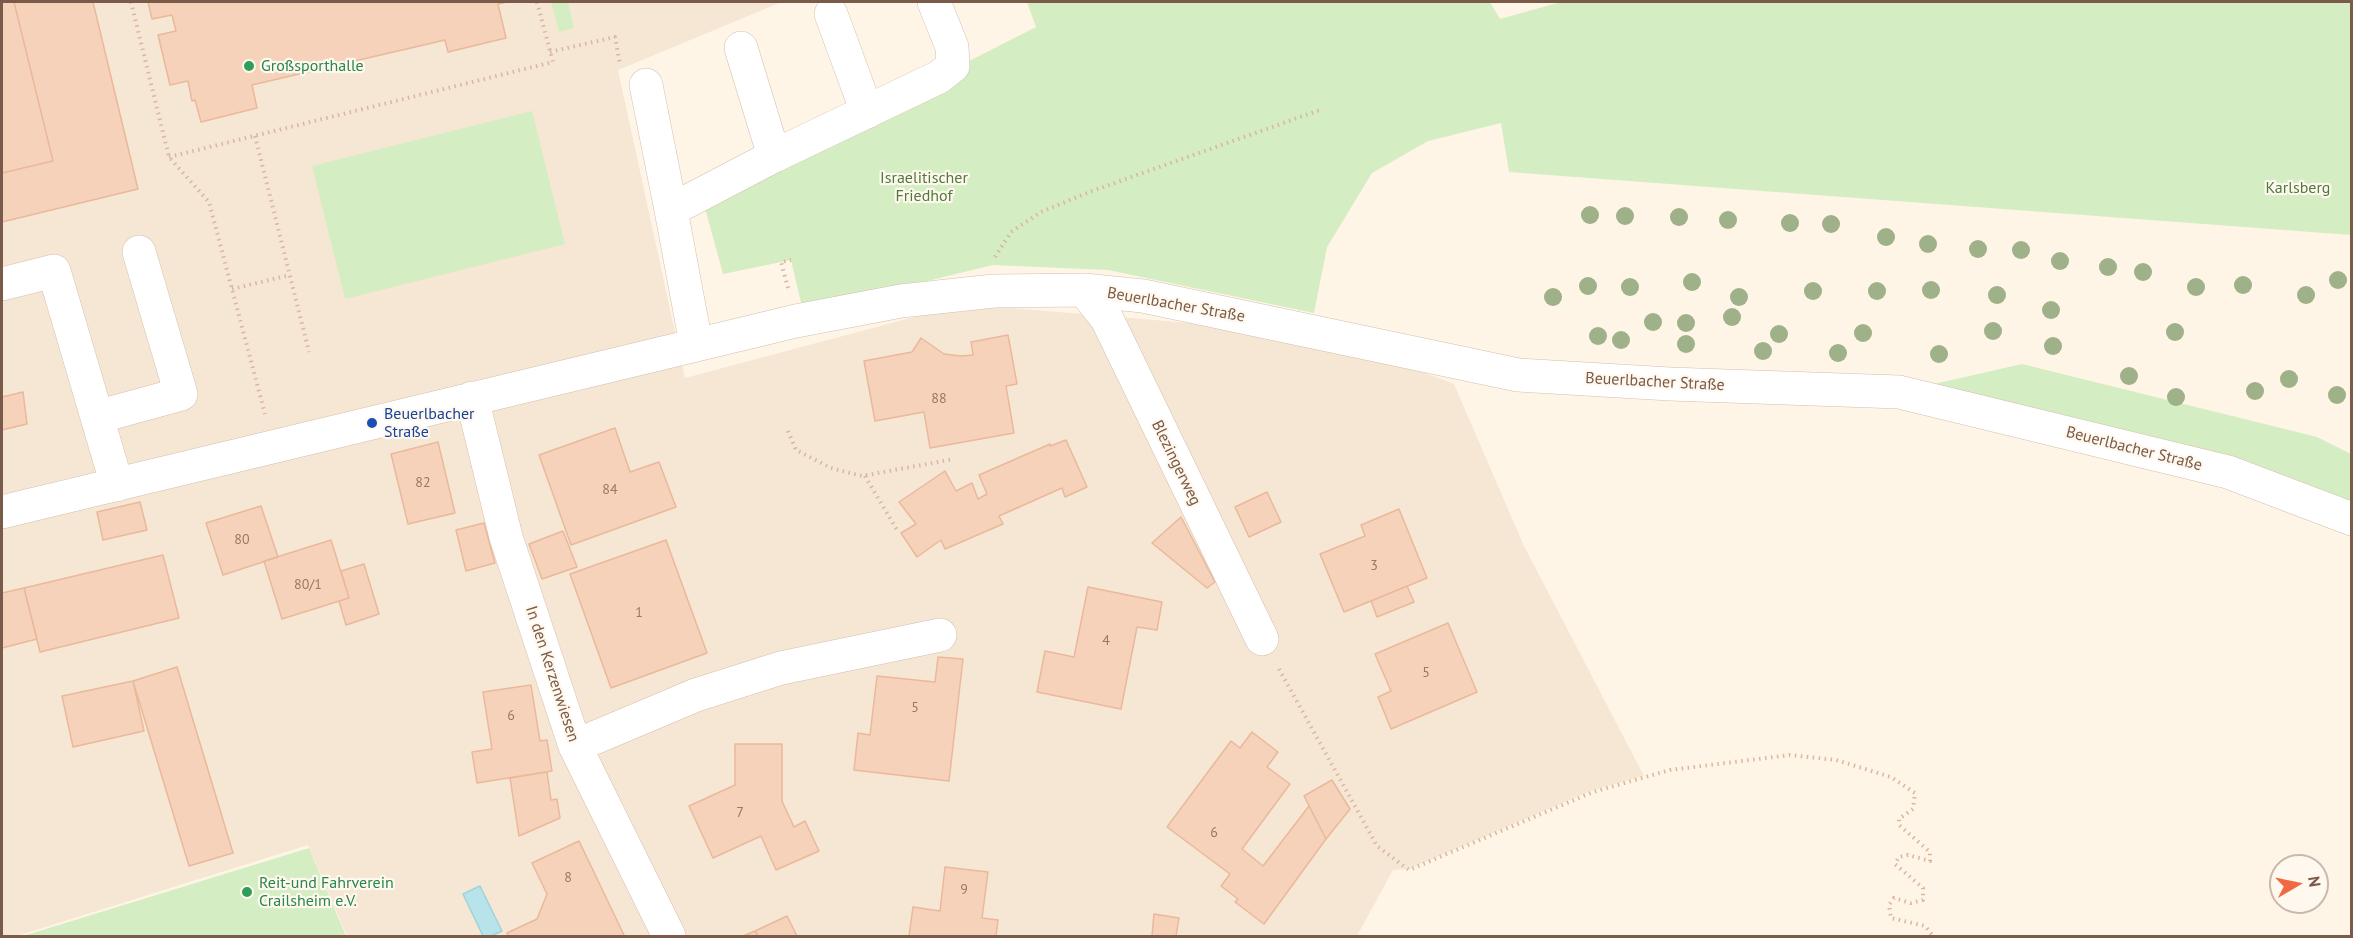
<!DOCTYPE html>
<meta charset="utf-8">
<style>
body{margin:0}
#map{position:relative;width:2353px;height:938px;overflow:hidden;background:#fef5e6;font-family:"PT Sans",sans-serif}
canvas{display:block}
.frame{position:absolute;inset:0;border:3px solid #7a5a48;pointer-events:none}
.north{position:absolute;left:2269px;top:854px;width:60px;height:60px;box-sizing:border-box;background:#fff8ee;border:2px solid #cab9ac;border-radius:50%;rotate:81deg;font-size:16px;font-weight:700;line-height:24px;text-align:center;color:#7a5a48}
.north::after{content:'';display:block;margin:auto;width:21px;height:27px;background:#f16942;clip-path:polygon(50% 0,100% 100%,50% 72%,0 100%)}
</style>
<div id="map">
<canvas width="2353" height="938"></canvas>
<div class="frame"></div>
<div class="north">N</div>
</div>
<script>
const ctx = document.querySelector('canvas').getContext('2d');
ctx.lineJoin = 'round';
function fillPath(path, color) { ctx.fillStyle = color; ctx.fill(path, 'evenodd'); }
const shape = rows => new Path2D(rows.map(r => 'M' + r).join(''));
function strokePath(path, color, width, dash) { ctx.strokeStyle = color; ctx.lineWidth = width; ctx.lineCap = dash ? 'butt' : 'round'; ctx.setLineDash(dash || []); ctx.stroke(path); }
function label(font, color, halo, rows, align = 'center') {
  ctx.font = font + ' "PT Sans",sans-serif'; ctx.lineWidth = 4.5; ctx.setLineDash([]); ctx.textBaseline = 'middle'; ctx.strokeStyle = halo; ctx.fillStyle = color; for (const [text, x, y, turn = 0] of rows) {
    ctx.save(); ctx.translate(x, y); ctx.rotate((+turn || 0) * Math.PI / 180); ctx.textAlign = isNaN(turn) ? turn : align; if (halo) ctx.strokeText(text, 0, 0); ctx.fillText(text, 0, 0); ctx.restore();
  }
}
const residential = shape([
 [2,2,782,2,618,70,685,378,963,304,1321,334,1454,384,1524,546,1644,776,1593,790,1409,869,1393,870,1357,936,347,936,308,845,17,936,2,936]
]);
const green = shape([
 [551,2,568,2,574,28,559,32],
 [1027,2,1490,2,1500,19,1561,2,2351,2,2351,235,1509,172,1501,123,1428,141,1372,173,1327,247,1314,313,1108,270,993,265,803,311,791,260,723,274,702,197,1036,27],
 [532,111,565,244,345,299,312,166],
 [2022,364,2317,437,2351,454,2351,519,1899,392],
 [309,848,346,936,23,936]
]);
const water = shape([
 [480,886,502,931,491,936,483,936,463,894,480,886]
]);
const building = shape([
 [2,2,14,2,53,161,2,173,2,2],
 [14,2,93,2,138,189,2,222,2,173,53,161,14,2],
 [148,2,507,2,498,4,506,38,448,52,445,40,252,85,257,108,201,122,195,100,192,101,188,81,170,85,158,35,176,31,172,15,152,19,148,2],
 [1008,335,1017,384,1006,386,1014,433,930,448,924,412,875,421,864,361,912,352,921,338,944,354,961,356,973,355,971,342,1008,335],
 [23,392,27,424,2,430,2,397,23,392],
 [615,428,630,472,659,462,676,507,571,545,539,455,615,428],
 [1066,440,1087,487,1065,497,1062,488,999,516,1003,524,945,549,941,540,917,557,901,533,916,524,899,502,945,471,956,491,972,483,978,499,987,494,979,475,1050,444,1050,446,1066,440],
 [438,442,455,513,408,524,391,454,438,442],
 [1267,492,1281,522,1249,537,1235,507,1267,492],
 [140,502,147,530,103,540,97,512,140,502],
 [261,506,278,557,223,575,206,523,261,506],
 [1399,509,1427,578,1344,612,1320,554,1365,536,1361,525,1399,509],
 [1181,517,1215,582,1207,588,1152,543,1181,517],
 [484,523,495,563,466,571,456,530,484,523],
 [563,531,577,567,542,579,529,544,563,531],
 [331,540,349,598,282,619,264,561,331,540],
 [666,540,707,653,611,688,570,574,666,540],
 [163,555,179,618,40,652,24,588,163,555],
 [364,564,379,614,346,625,339,601,349,598,341,571,364,564],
 [1407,586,1414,602,1377,617,1371,601,1407,586],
 [1088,587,1162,602,1157,630,1137,627,1121,709,1037,692,1045,651,1074,657,1088,587],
 [24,588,37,639,2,648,2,593,24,588],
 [1448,623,1477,692,1391,729,1378,697,1391,691,1375,654,1448,623],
 [938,657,963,659,949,781,854,770,858,733,870,735,877,676,935,682,938,657],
 [177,667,233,853,189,866,133,681,177,667],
 [133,681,144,731,73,747,62,696,133,681],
 [531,685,540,741,547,740,552,771,477,783,472,752,492,749,483,692,531,685],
 [1252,732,1278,752,1267,767,1290,784,1242,849,1263,866,1309,806,1326,839,1264,924,1235,902,1238,899,1221,886,1230,874,1167,827,1231,741,1240,748,1252,732],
 [735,744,782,744,782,801,794,827,805,821,819,851,776,870,761,836,713,858,689,806,735,785,735,744],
 [547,772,551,800,557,799,560,818,519,836,510,778,547,772],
 [1332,780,1350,809,1326,839,1304,796,1332,780],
 [579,841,624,935,620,936,508,936,507,933,537,919,547,894,532,863,579,841],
 [945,867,988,872,982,918,998,920,996,936,909,936,913,907,940,911,945,867],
 [1154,914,1179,918,1176,936,1152,936,1154,914],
 [787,916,797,936,758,936,755,931,787,916],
 [755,931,758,936,743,936,755,931]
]);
const path = shape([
 [131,2,169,157,209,202,265,414],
 [550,52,615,37,620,64],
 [255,136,309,352],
 [169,157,553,62,537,2],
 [995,257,1011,232,1041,212,1092,191,1320,110],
 [788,288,781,262,791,260],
 [232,289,290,275],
 [788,431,796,450,831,468,862,476,954,459],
 [865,476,897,530],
 [1279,669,1377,846,1409,870,1593,792,1670,770,1790,755,1836,760,1891,777,1915,793,1913,809,1899,819,1899,825,1930,852,1930,861,1908,855,1899,857,1895,864,1923,888,1923,900,1911,903,1894,898,1889,905,1891,918,1925,926,1933,936]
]);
const minor = shape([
 [831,14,867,112],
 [741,48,774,156],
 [646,85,671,210],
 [2,284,54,271,117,485],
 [1084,290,1107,319,1262,639],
 [696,344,671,210,774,156,939,77,953,66,952,47,934,2],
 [472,398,506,537,575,746,669,936],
 [97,417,181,394,139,252],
 [2,512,796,321,901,301,994,291,1084,290,1143,296,1518,375,1670,384,1899,392,2228,472,2352,519],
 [575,746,696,695,781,668,940,635]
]);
const trees = [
 [1590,215],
 [1625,216],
 [1679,217],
 [1728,220],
 [1790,223],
 [1831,224],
 [1886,237],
 [1928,244],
 [1978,249],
 [2021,250],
 [2060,261],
 [2108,267],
 [2143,272],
 [2338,280],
 [1692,282],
 [2243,285],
 [1588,286],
 [1630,287],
 [2196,287],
 [1931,290],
 [1813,291],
 [1877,291],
 [1997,295],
 [2306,295],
 [1553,297],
 [1739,297],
 [2051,310],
 [1732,317],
 [1653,322],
 [1686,323],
 [1993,331],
 [2175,332],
 [1863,333],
 [1779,334],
 [1598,336],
 [1621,340],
 [1686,344],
 [2053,346],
 [1763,351],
 [1838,353],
 [1939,354],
 [2129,376],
 [2289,379],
 [2255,391],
 [2337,395],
 [2176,397]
];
const markers = [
 [249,66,6,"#2e9e5b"],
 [372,423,6,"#1a4fb4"],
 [247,892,6,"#2e9e5b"]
];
const numberNames = [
 ["88",939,399],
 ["82",423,483],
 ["84",610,490],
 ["80",242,540],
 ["3",1374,566],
 ["80/1",308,585],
 ["1",639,613],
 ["4",1106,641],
 ["5",1426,673],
 ["5",915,708],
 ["6",511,716],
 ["7",740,813],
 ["6",1214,833],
 ["8",568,878],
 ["9",964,890]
];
const leisureNames = [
 ["Großsporthalle",261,66],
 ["Reit-und Fahrverein",259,883],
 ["Crailsheim e.V.",259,901]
];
const parkNames = [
 ["Israelitischer",924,178],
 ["Friedhof",924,196],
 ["Karlsberg",2298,188]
];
const streetNames = [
 ["Beuerlbacher Straße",1176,305,10],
 ["Beuerlbacher Straße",1655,382,3],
 ["Beuerlbacher Straße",2134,449,14],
 ["Blezingerweg",1176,463,64],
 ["In den Kerzenwiesen",552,674,72]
];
const transitNames = [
 ["Beuerlbacher",384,414],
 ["Straße",384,432]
];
fillPath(residential, '#f6e7d4');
fillPath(green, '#d4edc3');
fillPath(water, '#b8e3ea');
strokePath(water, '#9ed3dc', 1.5);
fillPath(building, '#f6d2bb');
strokePath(building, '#eab89a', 1.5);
strokePath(minor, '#d4bead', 34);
strokePath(path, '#dbb69e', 4, [1.5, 4.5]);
strokePath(minor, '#fff', 33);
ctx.fillStyle = '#9eb188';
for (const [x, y] of trees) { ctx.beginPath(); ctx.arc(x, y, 9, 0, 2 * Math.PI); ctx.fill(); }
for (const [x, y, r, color] of markers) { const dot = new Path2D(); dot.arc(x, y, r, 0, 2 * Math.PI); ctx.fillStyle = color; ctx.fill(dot); strokePath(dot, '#fff8ee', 2); }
label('14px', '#997865', null, numberNames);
label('16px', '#27864d', '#fff8ee', leisureNames, 'left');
label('16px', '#4f7a3c', '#fff8ee', parkNames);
label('16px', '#7a5a48', '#fff8ee', streetNames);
label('16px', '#164399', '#fff8ee', transitNames, 'left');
</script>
